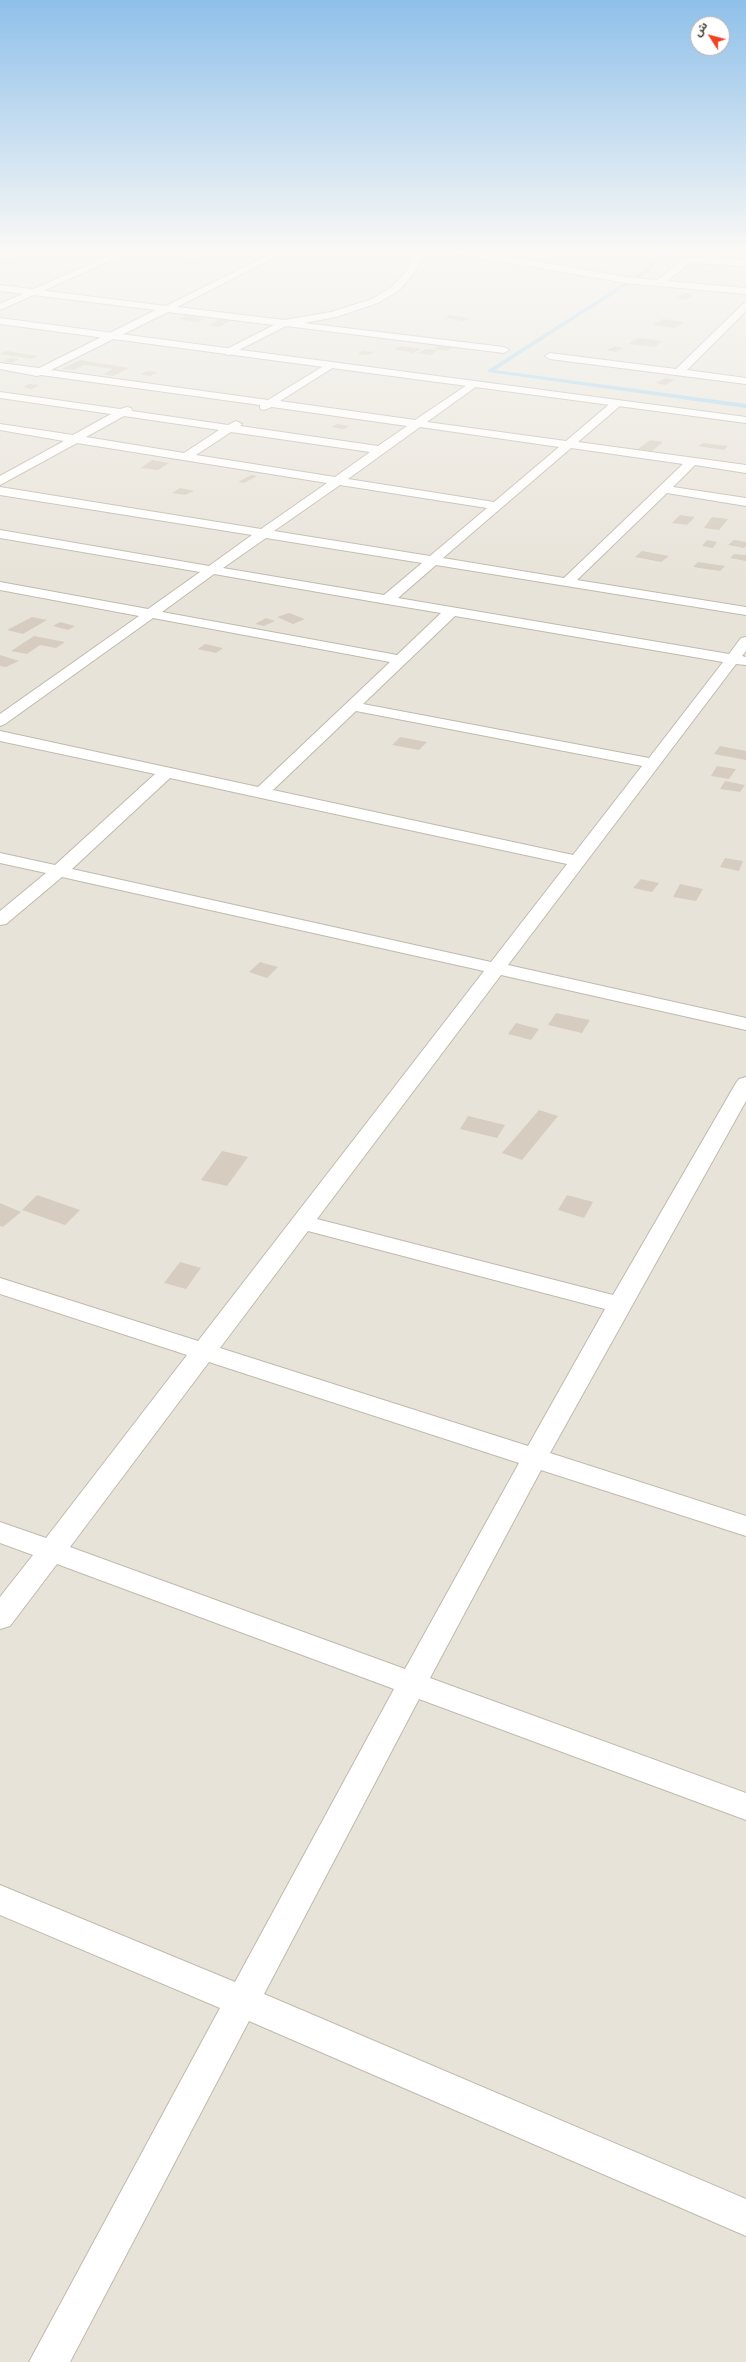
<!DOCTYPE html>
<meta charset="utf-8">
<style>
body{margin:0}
#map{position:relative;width:746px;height:2362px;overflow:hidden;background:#f4f1ea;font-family:"Alegreya Sans","Noto Sans Arabic",sans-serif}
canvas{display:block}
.north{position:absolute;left:690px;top:16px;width:40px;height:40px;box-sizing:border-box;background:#fff;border:1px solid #b6b3af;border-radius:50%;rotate:306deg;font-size:11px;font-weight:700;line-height:16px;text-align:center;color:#484238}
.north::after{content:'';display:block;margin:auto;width:14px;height:18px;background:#f14224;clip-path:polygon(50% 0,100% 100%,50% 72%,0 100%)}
</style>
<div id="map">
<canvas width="746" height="2362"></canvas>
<div class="north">ش</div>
</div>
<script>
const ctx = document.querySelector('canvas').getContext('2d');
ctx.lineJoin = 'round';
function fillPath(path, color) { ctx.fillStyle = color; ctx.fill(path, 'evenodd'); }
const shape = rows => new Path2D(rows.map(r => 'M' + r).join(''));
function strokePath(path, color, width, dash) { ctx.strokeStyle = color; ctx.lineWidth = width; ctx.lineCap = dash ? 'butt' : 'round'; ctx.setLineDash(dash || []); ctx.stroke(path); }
const residential = shape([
 [0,250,746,250,746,2362,0,2362]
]);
const stream = shape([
 [661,250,666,250,650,271,495,370,746,404,746,408,488,372,488,370,646,269,661,250]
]);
const building = shape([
 [189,259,200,261,191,264,180,263],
 [6,260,21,263,14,265,0,262],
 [683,293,695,294,686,300,675,298],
 [450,315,469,318,463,321,445,318],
 [186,316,205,319,197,322,179,319],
 [220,319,231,320,219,327,208,325],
 [663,319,684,322,674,328,653,325],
 [638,338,662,341,654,347,629,344],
 [402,346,421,349,413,353,394,349],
 [439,346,452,348,447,351,434,349],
 [615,346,624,348,615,352,607,350],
 [425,349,437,350,431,355,418,353],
 [7,351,38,356,31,359,0,354],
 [363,351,374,352,368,355,357,354],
 [11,358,19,359,11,363,3,361],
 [80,360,129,368,113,376,103,374,113,369,85,365,73,370,62,369],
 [147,371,158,372,150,376,140,374],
 [665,378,674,380,665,385,656,383],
 [30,384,40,385,32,389,23,387],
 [337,424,350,426,343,429,331,427],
 [650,440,663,442,652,451,638,449],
 [703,443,728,446,724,450,698,446],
 [152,460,169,463,158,470,141,468],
 [251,475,257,476,244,483,238,482],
 [180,488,194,491,185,495,172,493],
 [680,515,695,517,687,525,672,523],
 [712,517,728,519,719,530,704,528],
 [707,540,717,542,713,548,702,546],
 [734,540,746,542,746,546,744,548,728,545],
 [642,551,669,556,661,562,635,557],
 [734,554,746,555,746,561,730,558],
 [698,562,725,566,720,571,693,567],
 [289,613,305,619,293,624,277,617],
 [32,617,47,620,23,634,7,630],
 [266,618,275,621,264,626,255,624],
 [60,622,75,626,68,630,53,626],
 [34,636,65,642,56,648,40,645,27,654,11,651],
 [205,644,223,648,216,653,198,649],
 [0,655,19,661,6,667,0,666],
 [400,737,427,742,419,750,392,745],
 [720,746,746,751,746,760,714,754],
 [717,766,736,769,729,779,711,776],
 [725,781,745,785,740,792,720,789],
 [725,858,743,861,739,871,720,867],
 [641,879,659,883,652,892,633,888],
 [680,884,703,889,696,901,673,897],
 [260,962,278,967,267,978,249,972],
 [556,1013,590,1020,582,1033,548,1025],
 [516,1023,539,1029,531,1040,508,1034],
 [539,1110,558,1116,522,1160,502,1153],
 [468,1116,505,1125,497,1138,460,1129],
 [222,1151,248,1157,227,1186,201,1180],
 [37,1195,80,1210,65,1225,22,1210],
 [567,1195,593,1202,584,1218,558,1210],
 [0,1203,21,1212,3,1227,0,1226],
 [180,1262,201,1268,186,1289,164,1283]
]);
const minor = shape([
 [278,250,289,250,177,307,284,320,331,312,372,299,392,287,405,273,418,250,427,250,412,276,398,291,378,303,336,317,304,323,504,347,509,350,504,353,286,326,229,355,225,354,225,350,274,325,168,312,51,370,268,400,330,362,334,363,334,367,280,401,415,420,473,381,478,384,477,386,427,422,566,441,613,401,617,400,621,401,621,405,578,442,746,465,746,473,695,465,673,487,746,498,746,506,667,493,577,580,746,607,746,615,436,565,398,598,729,654,741,638,746,637,746,651,742,656,746,657,746,665,736,664,508,965,746,1018,746,1030,501,975,317,1219,613,1295,736,1083,739,1079,746,1077,746,1101,550,1453,746,1516,746,1536,541,1470,430,1678,746,1793,746,1820,419,1699,264,1994,746,2199,746,2236,249,2021,70,2362,29,2362,220,2008,0,1915,0,1885,235,1982,394,1689,57,1564,10,1626,0,1629,0,1597,33,1555,0,1543,0,1522,46,1538,187,1355,0,1294,0,1278,198,1341,484,971,62,877,6,924,0,925,0,911,46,873,0,863,0,853,55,865,155,774,0,741,0,731,258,787,390,662,153,618,5,724,0,726,0,714,139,616,0,590,0,582,148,609,200,572,0,538,0,530,209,566,252,535,0,495,0,487,261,529,327,483,77,443,0,485,0,476,64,441,0,430,0,424,73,435,111,414,0,398,0,392,120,409,127,407,131,408,132,411,228,425,236,421,242,424,240,426,378,446,407,426,272,407,264,410,260,409,260,405,41,375,37,376,0,369,0,363,39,368,156,310,0,291,0,285,166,306,278,250],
 [124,416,219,430,184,453,86,437,124,416],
 [420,427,559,447,494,502,348,479,420,427],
 [231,432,370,452,335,477,196,455,231,432],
 [571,448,683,464,564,578,443,558,571,448],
 [340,485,487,508,430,556,274,531,340,485],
 [266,538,422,563,384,595,223,568,266,538],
 [214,574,387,604,441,613,397,655,162,612,214,574],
 [455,616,723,662,649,758,363,704,455,616],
 [356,711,642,766,573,855,273,790,356,711],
 [170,778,261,798,567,864,491,962,72,869,170,778],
 [308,1231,605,1309,528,1446,220,1348,308,1231],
 [209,1362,519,1463,405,1669,70,1547,209,1362],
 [435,250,488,253,626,277,657,280,684,259,695,256,746,260,746,266,690,263,667,281,746,288,746,294,626,283,435,250],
 [620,250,645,250,646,252,642,255,620,250],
 [746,303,746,311,687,370,746,378,746,384,550,359,545,356,550,353,676,369,743,304,746,303]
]);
const tertiary = shape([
 [122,250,134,250,0,310,0,304,122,250],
 [0,318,746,417,746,423,0,324,0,318]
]);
fillPath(residential, '#e8e3d9');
fillPath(stream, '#aad3ee');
fillPath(building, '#d6cdc0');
strokePath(minor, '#c0b9ad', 2);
strokePath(tertiary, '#c0b9ad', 2);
fillPath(minor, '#fff');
fillPath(tertiary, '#fff');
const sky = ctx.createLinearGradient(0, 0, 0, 581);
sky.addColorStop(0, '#8fc0ea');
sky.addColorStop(0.43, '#faf9f6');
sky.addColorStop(1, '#faf9f600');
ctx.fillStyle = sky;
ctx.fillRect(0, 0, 746, 581);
</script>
